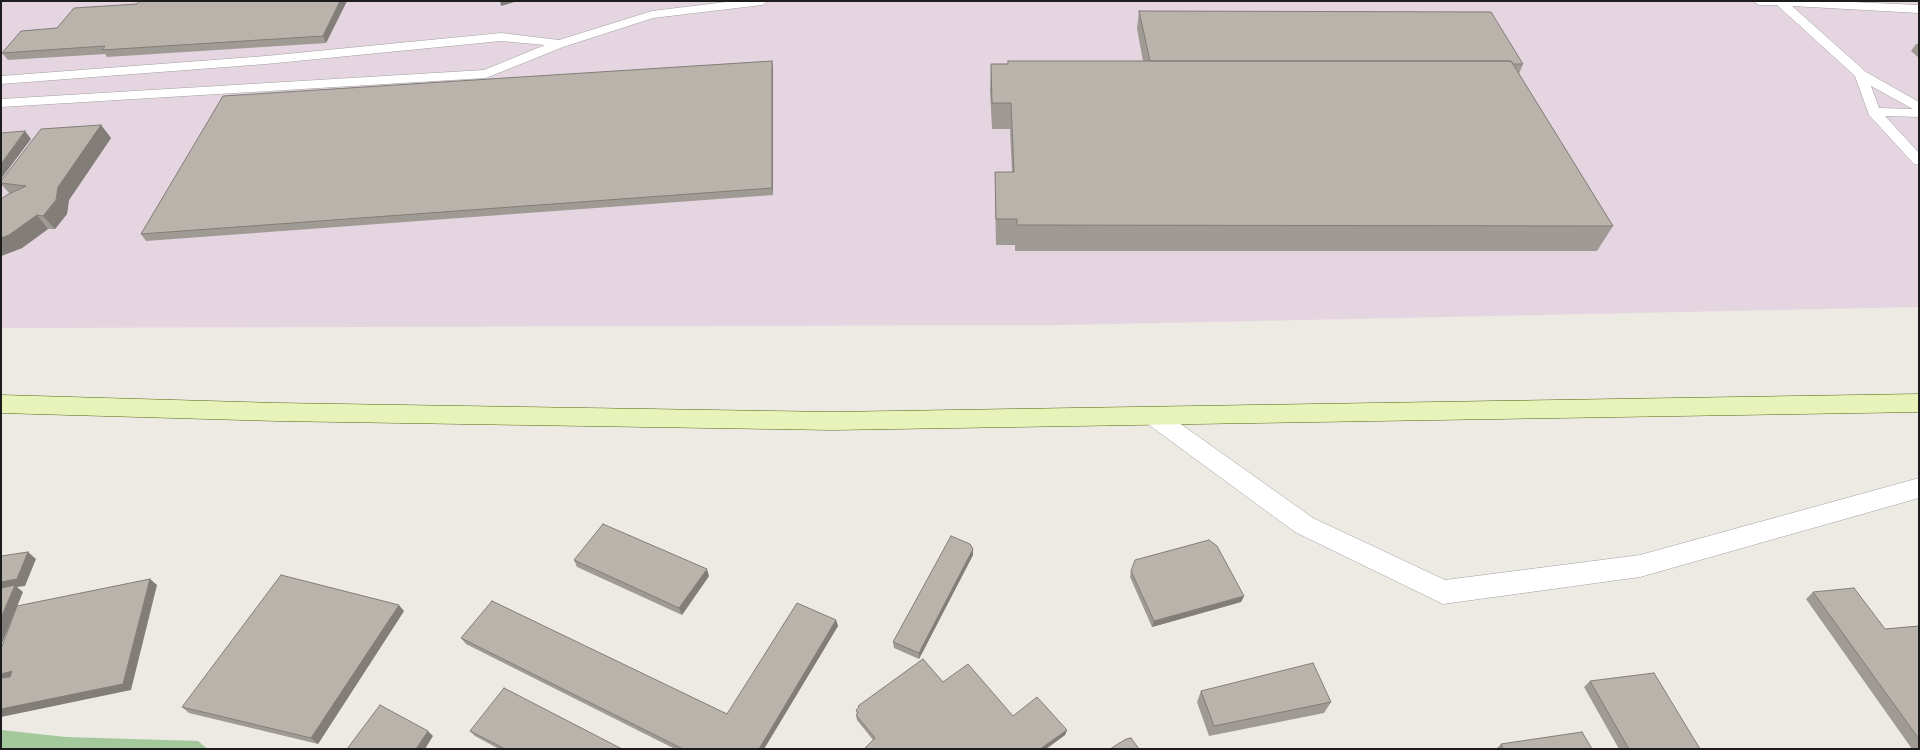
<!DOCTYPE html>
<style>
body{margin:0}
#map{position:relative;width:1920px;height:750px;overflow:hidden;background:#eceae3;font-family:Mulish,sans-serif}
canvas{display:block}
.frame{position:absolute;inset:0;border:2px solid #1c1c1c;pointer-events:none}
</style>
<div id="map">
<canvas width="1920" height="750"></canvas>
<div class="frame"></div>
</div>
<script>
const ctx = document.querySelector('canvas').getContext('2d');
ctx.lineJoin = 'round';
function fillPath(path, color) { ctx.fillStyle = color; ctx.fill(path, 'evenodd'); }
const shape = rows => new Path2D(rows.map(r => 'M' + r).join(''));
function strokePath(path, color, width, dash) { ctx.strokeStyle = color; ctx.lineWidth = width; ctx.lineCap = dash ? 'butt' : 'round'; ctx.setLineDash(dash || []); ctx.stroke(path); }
const industrial = shape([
 [1,1,1919,1,1919,307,1066,325,1,328]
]);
const forest = shape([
 [1,730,66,737,198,741,208,749,1,749]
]);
const service = shape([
 [734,1,768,1,762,5,653,18,563,47,486,78,1,107,1,99,484,70,545,45,501,41,266,64,1,84,1,76,266,56,501,33,559,40,652,11,734,1],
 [1753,1,1830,1,1919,5,1919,13,1792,6,1866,72,1919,102,1919,117,1885,116,1919,153,1919,165,1914,164,1869,115,1855,76,1777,5,1759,5,1753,1],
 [1871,86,1913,109,1879,108,1871,86]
]);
const minor = shape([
 [1153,407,1161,410,1313,518,1445,580,1640,555,1919,478,1919,498,1640,577,1443,604,1295,532,1145,422,1142,416,1145,410,1153,407]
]);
const secondary = shape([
 [1919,394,1919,412,833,430,277,421,1,413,1,395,277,403,833,412,1919,394]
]);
const wall = shape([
 [139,1,347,1,326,43,107,57,105,54,8,60,2,53,57,28,137,4],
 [1139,11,1523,64,1519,74,1613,226,1597,251,1015,251,1015,245,996,245,995,198,995,172,1012,172,1010,129,992,129,990,90,991,64,1143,61,1137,29],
 [1916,44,1919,44,1919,58,1911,51],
 [773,68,773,195,146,241,141,234],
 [101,125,111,138,69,200,67,214,55,229,48,229,22,248,1,256,1,199,10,194,1,184,1,181],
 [973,549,973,555,919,659,894,648,893,642],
 [574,560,709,576,682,615,577,567],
 [1131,571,1244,596,1241,602,1152,627,1130,577],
 [1813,592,1885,629,1919,626,1919,749,1912,749,1806,599],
 [404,611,318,744,189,713,182,707],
 [836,620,838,626,764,749,675,749,466,644,461,638,727,714],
 [1590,681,1700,749,1619,749,1584,687],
 [943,682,1013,716,1067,730,1065,735,1046,749,864,749,873,740,857,720,856,715,857,714,856,710,858,708,858,706],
 [1201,691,1331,702,1324,713,1209,736,1197,702],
 [470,731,622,749,499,749,475,736],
 [1501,744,1592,749,1496,749]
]);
const shadedWall = shape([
 [340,1,347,1,326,43,323,36],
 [500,1,518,1,501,6],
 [772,61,773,68,773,195,772,188],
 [101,125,111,138,69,200,67,214,55,229,43,216,58,187],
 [25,131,31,139,1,179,1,164],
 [37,215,48,229,22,248,1,256,1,238],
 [973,549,973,555,919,659,919,653],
 [28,552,36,559,25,586,17,587,23,592,1,646,1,582],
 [707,569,709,576,682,615,679,608],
 [150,579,157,585,131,690,1,717,1,709],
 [1244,596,1241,602,1152,627,1154,621],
 [399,605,404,611,318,744,311,738],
 [836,620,838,626,764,749,759,749],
 [12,671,22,677,1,682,1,674],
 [1067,730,1065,735,1046,749,1040,749],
 [428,731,433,736,425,749,416,749]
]);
const building = shape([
 [139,1,340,1,323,36,102,50,105,46,2,53,21,31,57,28,74,8,137,4,139,1],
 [1139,11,1491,12,1523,64,1513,64,1511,61,1150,61,1139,11],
 [772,61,772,188,141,234,223,96,772,61],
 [1008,61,1511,61,1613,226,1017,225,1017,219,996,219,995,172,1014,172,1011,103,992,103,991,64,1008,64,1008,61],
 [101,125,58,187,56,200,43,216,37,215,9,235,1,238,1,199,7,195,26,186,1,183,1,181,41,129,101,125],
 [25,131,1,164,1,133,25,131],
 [603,524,707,569,679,608,574,560,603,524],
 [951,536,970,544,973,549,919,653,893,642,951,536],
 [1209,540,1217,546,1244,596,1154,621,1131,571,1135,560,1209,540],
 [28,552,17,579,1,582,1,556,28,552],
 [281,575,399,605,311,738,182,707,281,575],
 [150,579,123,684,1,709,1,678,10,677,12,671,1,674,1,649,17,606,150,579],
 [15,585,1,618,1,588,15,585],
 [1854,588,1885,629,1919,626,1919,739,1813,592,1854,588],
 [492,601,727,714,797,603,836,620,759,749,683,749,461,638,492,601],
 [923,659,943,682,968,664,1013,716,1037,697,1067,730,1040,749,864,749,875,738,856,715,858,713,856,710,859,707,858,706,923,659],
 [1313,663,1331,702,1214,726,1201,691,1313,663],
 [1654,673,1700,749,1629,749,1590,681,1654,673],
 [504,688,622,749,505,749,470,731,504,688],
 [380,705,428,731,416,749,347,749,380,705],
 [1582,732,1592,749,1503,749,1501,744,1582,732],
 [1131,738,1139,749,1110,749,1126,739,1131,738]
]);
fillPath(industrial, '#e5d5e0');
fillPath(forest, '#a2c89b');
strokePath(service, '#a0a0a0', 1);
strokePath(minor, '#a0a0a0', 1);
strokePath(secondary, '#52670f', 1);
fillPath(service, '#fff');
fillPath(minor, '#fff');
fillPath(secondary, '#e8f3ba');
fillPath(wall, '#9f9a94');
fillPath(shadedWall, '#827d78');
fillPath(building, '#b9b3ac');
strokePath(building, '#827d78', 1);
</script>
